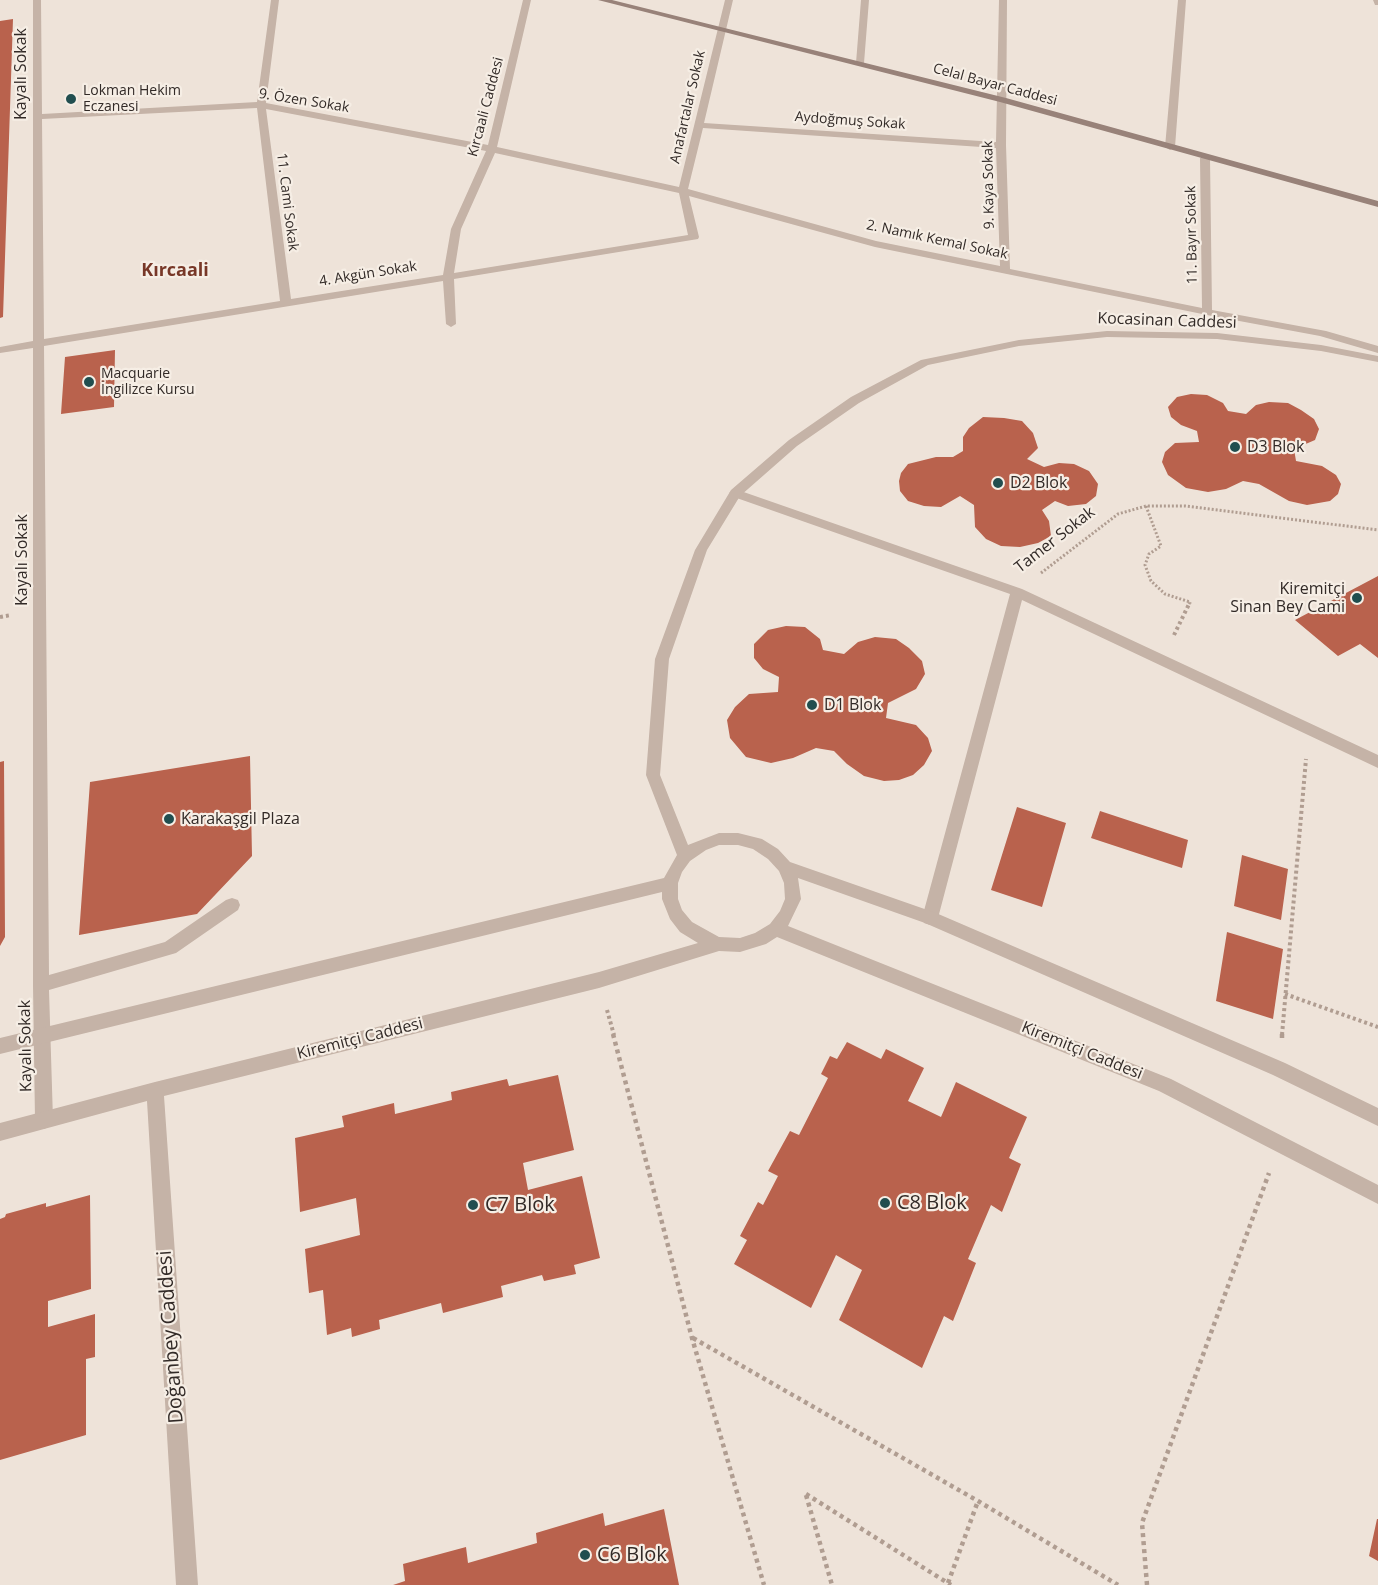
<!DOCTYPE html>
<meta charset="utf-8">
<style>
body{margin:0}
canvas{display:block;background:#eee3d9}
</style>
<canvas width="1378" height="1585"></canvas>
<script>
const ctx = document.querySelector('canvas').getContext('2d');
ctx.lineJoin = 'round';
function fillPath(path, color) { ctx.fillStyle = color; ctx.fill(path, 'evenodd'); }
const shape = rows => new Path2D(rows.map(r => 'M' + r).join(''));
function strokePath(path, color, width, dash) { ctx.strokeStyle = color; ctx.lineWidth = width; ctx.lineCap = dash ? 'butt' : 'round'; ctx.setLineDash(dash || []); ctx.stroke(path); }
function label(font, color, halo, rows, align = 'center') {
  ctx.font = font + ' "Open Sans",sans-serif'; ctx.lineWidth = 4.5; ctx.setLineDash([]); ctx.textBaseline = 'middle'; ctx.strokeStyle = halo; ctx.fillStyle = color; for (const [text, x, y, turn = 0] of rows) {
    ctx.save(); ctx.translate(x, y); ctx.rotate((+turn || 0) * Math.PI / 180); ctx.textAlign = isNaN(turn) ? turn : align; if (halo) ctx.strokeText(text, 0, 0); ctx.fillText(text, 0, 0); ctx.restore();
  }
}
const building = shape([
 [13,19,3,317,0,318,0,21],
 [115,350,114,407,61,414,65,357],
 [1191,394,1207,395,1223,403,1228,411,1246,414,1256,405,1269,402,1288,403,1301,410,1314,419,1319,429,1315,440,1294,449,1296,461,1322,466,1336,475,1341,484,1338,494,1330,501,1307,505,1289,501,1259,484,1243,481,1226,489,1208,492,1186,488,1168,475,1162,462,1165,452,1175,443,1199,442,1197,431,1181,425,1171,417,1168,407,1177,397],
 [983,417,1004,418,1022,421,1033,433,1038,448,1027,459,1044,467,1059,463,1074,464,1089,471,1098,484,1096,496,1086,504,1068,506,1055,501,1042,510,1049,521,1051,536,1038,543,1020,547,1001,546,986,539,975,527,974,505,960,496,941,507,924,506,908,501,900,491,899,481,901,473,908,464,936,457,953,457,963,451,963,437,969,428],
 [1378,576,1378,658,1360,644,1338,656,1295,620],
 [786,626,805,627,820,639,823,650,844,654,858,642,875,637,896,639,909,648,922,661,925,674,916,689,888,703,886,718,916,725,928,738,932,751,924,765,913,775,899,780,884,781,864,776,847,764,834,751,816,748,793,758,771,763,746,757,730,738,727,720,735,707,749,694,778,692,779,677,763,669,754,658,754,644,768,630],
 [250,756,252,856,197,914,79,935,90,782],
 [4,761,5,937,0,946,0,762],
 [1017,807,1066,823,1042,907,991,890],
 [1100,811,1188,840,1182,868,1091,838],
 [1242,855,1288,869,1281,920,1234,906],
 [1227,932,1283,949,1273,1019,1216,1001],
 [847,1042,881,1059,886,1049,924,1068,908,1101,941,1117,956,1082,1027,1117,1009,1158,1021,1164,1002,1212,991,1205,968,1259,976,1263,953,1321,944,1316,922,1368,839,1320,862,1270,836,1255,811,1308,734,1264,747,1240,740,1236,758,1202,763,1205,778,1176,768,1171,790,1131,799,1135,828,1078,821,1074,830,1056,837,1059],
 [558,1075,574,1150,523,1163,528,1190,582,1176,600,1258,574,1265,576,1274,544,1281,542,1275,501,1286,503,1297,443,1313,441,1303,379,1320,380,1329,352,1337,351,1328,327,1335,323,1290,309,1293,305,1249,360,1235,356,1198,300,1212,295,1138,344,1127,342,1116,394,1103,395,1114,452,1100,451,1092,507,1079,509,1086],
 [90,1195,91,1289,48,1301,48,1327,95,1314,95,1357,86,1359,86,1435,0,1460,0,1219,5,1217,6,1214,46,1203,46,1207],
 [664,1509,679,1585,393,1585,405,1581,403,1564,466,1547,468,1563,537,1543,536,1533,603,1513,605,1526],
 [1377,1519,1378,1519,1378,1561,1369,1556]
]);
const pathFar2 = shape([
 [1146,506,1161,546,1149,554,1145,565,1151,581,1165,594,1190,602,1189,604],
 [1041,573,1118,514,1146,506,1185,506,1378,530]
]);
const pathFar1 = shape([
 [0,617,11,615],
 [1174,635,1190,602],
 [1285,994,1378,1027],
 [607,1010,614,1035],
 [1282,1035,1306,759]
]);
const path = shape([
 [613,1034,692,1338,764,1585],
 [1282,1038,1282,1034],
 [693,1338,978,1501,1118,1585],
 [806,1494,951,1585],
 [806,1495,832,1585],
 [948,1583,978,1501],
 [1147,1585,1142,1523,1269,1173]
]);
const minor = shape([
 [33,0,41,0,42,114,257,102,271,0,279,0,266,103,488,145,523,0,531,0,497,147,679,187,725,0,733,0,704,123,996,142,999,0,1007,0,1006,145,1010,269,1202,308,1200,158,1205,155,1210,158,1212,310,1326,331,1378,346,1378,353,1320,336,1207,315,875,247,689,196,699,237,698,239,454,279,456,324,451,327,446,324,443,281,44,346,49,975,165,942,226,900,232,898,238,900,240,905,238,910,176,953,49,990,53,1120,50,1126,44,1129,38,1126,35,1120,33,985,33,348,0,353,0,347,33,341,33,0],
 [257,108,280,301,44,339,42,119,257,108],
 [266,109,486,151,451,229,443,275,291,299,266,109],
 [703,128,996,148,1000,266,876,241,688,189,703,128],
 [495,153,679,193,688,235,454,273,461,229,495,153],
 [861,0,869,0,864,63,860,66,856,63,861,0],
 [1178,0,1186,0,1175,147,1170,150,1165,147,1178,0],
 [1373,0,1378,0,1378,5,1375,5,1373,0],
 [735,489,1022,589,1378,755,1378,768,1022,600,938,918,936,923,930,925,924,923,922,918,1010,594,731,496,729,493,735,489]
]);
const tertiary = shape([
 [1107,331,1217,333,1321,345,1378,356,1378,362,1321,351,1217,339,1107,337,1019,346,928,365,859,403,797,446,740,496,707,550,669,659,660,775,688,845,719,833,738,833,762,839,778,849,790,862,936,913,1285,1063,1378,1108,1378,1126,1273,1075,925,923,798,878,801,899,788,926,1171,1079,1378,1185,1378,1204,1159,1091,777,937,766,944,740,952,719,951,599,988,164,1096,198,1585,176,1585,147,1101,0,1141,0,1123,155,1082,599,972,698,943,680,932,670,919,662,899,662,892,0,1054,0,1038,664,878,677,855,646,775,655,659,695,550,731,490,789,440,851,397,921,360,1019,340,1107,331],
 [719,845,738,845,753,849,768,859,779,871,784,883,785,899,780,911,770,924,755,933,740,938,719,937,692,922,682,910,678,899,678,883,682,872,690,861,706,850,719,845]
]);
const secondary = shape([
 [598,0,612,0,1006,98,1378,201,1378,207,1000,102,598,0]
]);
const markers = [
 [71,99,6,"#214e4f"],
 [89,382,6,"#214e4f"],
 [1235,447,6,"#214e4f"],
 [998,483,6,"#214e4f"],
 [1357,598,6,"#214e4f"],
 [812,705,6,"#214e4f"],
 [169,819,6,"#214e4f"],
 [885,1203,6,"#214e4f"],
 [473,1205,6,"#214e4f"],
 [585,1555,6,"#214e4f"]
];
const farStreetnames = [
 ["Celal Bayar Caddesi",995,85,15],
 ["9. Özen Sokak",304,101,9],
 ["Kırcaali Caddesi",486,107,-75],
 ["Anafartalar Sokak",688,107,-77],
 ["Aydoğmuş Sokak",850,121,4],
 ["9. Kaya Sokak",989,185,-91],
 ["11. Cami Sokak",287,202,83],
 ["11. Bayır Sokak",1192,235,-91],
 ["2. Namık Kemal Sokak",937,240,12],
 ["4. Akgün Sokak",368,274,-9]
];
const farPoinames = [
 ["Lokman Hekim",83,91],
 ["Eczanesi",83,107],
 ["Macquarie",101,374],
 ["İngilizce Kursu",101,390]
];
const streetNames = [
 ["Kayalı Sokak",21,74,-90],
 ["Kocasinan Caddesi",1167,321,2],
 ["Tamer Sokak",1055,540,-38],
 ["Kayalı Sokak",22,560,-90],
 ["Kiremitçi Caddesi",360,1039,-14],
 ["Kayalı Sokak",26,1046,-91],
 ["Kiremitçi Caddesi",1082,1051,22]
];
const poiNames = [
 ["D3 Blok",1247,447],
 ["D2 Blok",1010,483],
 ["Kiremitçi",1345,589,"right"],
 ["Sinan Bey Cami",1345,607,"right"],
 ["D1 Blok",824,705],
 ["Karakaşgil Plaza",181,819]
];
const farDistrictnames = [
 ["Kırcaali",175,271]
];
const nearPoinames = [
 ["C8 Blok",897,1203],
 ["C7 Blok",485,1205],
 ["C6 Blok",597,1555]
];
const nearStreetnames = [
 ["Doğanbey Caddesi",171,1337,-94]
];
fillPath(building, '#b9624d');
strokePath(pathFar2, '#b09d91', 3, [2, 2]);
strokePath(pathFar1, '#b09d91', 4, [3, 3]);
strokePath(path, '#b09d91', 4.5, [4, 4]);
fillPath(minor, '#c5b3a7');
fillPath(tertiary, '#c5b3a7');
fillPath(secondary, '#988279');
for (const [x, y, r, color] of markers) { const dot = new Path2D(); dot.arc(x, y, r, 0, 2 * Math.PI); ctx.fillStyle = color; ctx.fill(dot); strokePath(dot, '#f6eee5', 2); }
label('14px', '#322a27', '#f6eee5', farStreetnames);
label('14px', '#322a27', '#f6eee5', farPoinames, 'left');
label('16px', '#322a27', '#f6eee5', streetNames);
label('16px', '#322a27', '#f6eee5', poiNames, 'left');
label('bold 18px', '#783828', '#f6eee5', farDistrictnames);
label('20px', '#322a27', '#f6eee5', nearPoinames, 'left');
label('20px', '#322a27', '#f6eee5', nearStreetnames);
</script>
